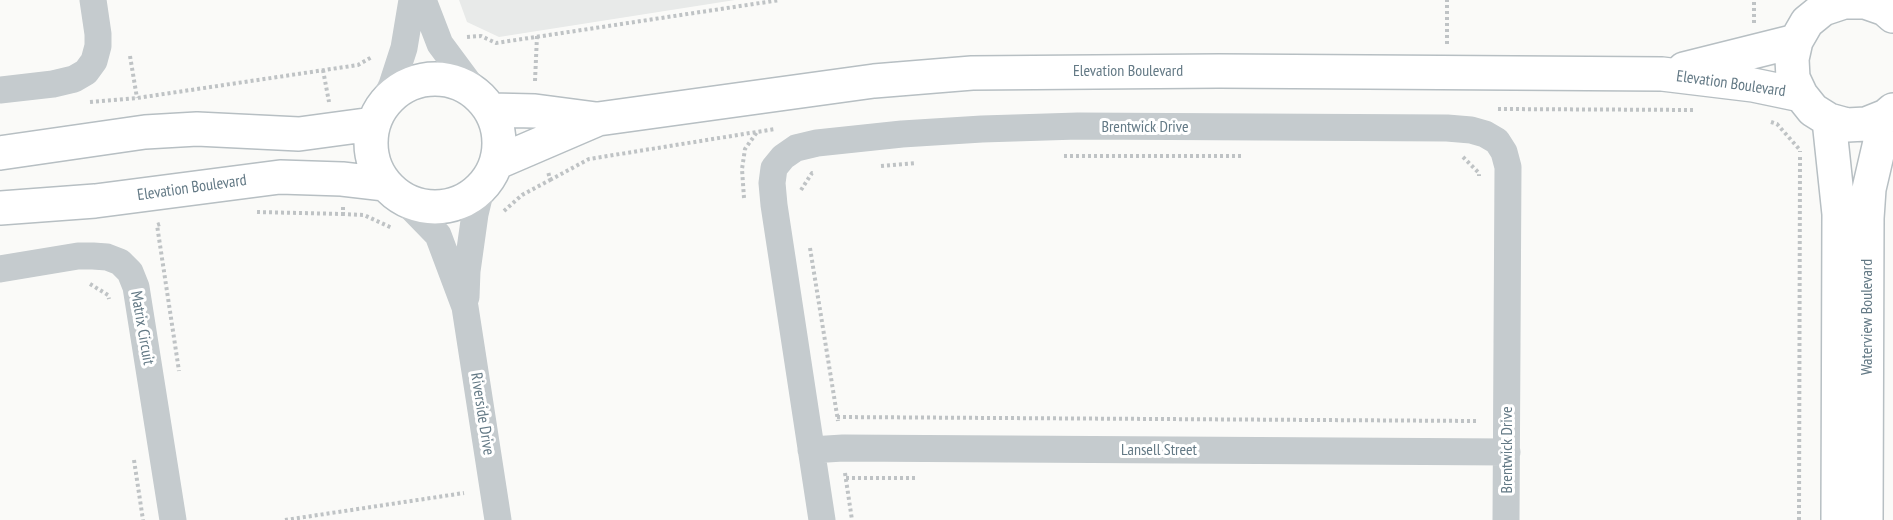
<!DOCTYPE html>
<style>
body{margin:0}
canvas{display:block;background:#fafaf8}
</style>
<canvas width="1893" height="520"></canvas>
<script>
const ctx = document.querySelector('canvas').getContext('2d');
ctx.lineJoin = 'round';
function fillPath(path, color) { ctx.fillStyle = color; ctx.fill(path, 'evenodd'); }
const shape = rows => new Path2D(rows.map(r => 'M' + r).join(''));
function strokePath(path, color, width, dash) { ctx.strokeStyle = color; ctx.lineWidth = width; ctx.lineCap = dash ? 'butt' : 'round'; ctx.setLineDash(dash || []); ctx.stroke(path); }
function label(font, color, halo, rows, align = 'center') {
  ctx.font = font + ' "PT Sans Narrow",sans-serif'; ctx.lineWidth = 6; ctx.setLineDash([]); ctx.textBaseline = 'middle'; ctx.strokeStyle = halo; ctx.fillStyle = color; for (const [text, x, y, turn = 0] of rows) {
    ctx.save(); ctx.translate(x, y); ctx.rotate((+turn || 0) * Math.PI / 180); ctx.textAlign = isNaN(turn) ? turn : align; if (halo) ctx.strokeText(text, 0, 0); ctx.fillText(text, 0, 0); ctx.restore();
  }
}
const built = shape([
 [459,0,735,0,499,37,467,22]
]);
const path = shape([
 [1754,23,1754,0],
 [467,37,481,36,496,43,780,0],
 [1447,44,1447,0],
 [130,56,137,98],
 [323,70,329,102],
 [535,81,537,36],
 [90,102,137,98,358,65,372,57],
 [1498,109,1695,110],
 [1771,122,1777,124,1800,150,1800,152],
 [1064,156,1243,156],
 [1463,157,1479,173,1479,176],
 [881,166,916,163],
 [550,180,589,159,775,129],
 [801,190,812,173,814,173],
 [744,198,742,169,745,149,757,132],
 [343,207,343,214,364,215,392,228],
 [504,211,522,195,550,180,548,171],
 [257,212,343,214],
 [160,224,157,225,179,371],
 [810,248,838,421],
 [90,284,108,295,109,299],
 [837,417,1478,421],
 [134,460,143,520],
 [845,473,852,520],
 [846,478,916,478],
 [285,520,464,493],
 [1799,520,1800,157]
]);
const street = shape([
 [423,0,440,44,477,94],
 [0,90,53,84,74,79,86,72,94,61,98,46,98,34,93,0],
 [382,106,392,85,404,48,412,0],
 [402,198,438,235,465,307,498,520],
 [0,269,78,256,93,256,107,257,120,262,130,272,136,287,173,520],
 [466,297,467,271,475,214,481,189],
 [811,450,843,448,1507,452],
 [822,520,774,205,772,183,774,168,783,157,796,148,817,143,902,134,982,129,1078,126,1447,128,1471,130,1485,134,1497,141,1504,152,1508,167,1506,520]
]);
const secondary = shape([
 [1893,16,1885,9,1865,2,1844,2,1823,9,1807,22,1796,41,1792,59,1793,78,1801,95,1813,110,1829,120,1847,125,1866,124,1886,116,1893,110],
 [1684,69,1796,41],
 '371 143a64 64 0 1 1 128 0a64 64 0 1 1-128 0Z',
 [491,110,535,111,596,119],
 [1829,120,1839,214,1838,520],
 [0,153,145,132,197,129,299,134,373,124],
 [498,162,598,119,874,81,972,73,1219,71,1662,74,1753,85,1801,95],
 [0,208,95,201,280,177,342,179,385,184],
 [1866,520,1867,218,1869,189,1886,116]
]);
const streetNames = [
 ["Elevation Boulevard",1128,71],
 ["Elevation Boulevard",1731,84,8],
 ["Brentwick Drive",1145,127],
 ["Elevation Boulevard",192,188,-8],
 ["Waterview Boulevard",1867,317,-90],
 ["Matrix Circuit",142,328,80],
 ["Riverside Drive",482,414,81],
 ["Lansell Street",1159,450],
 ["Brentwick Drive",1507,450,-90]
];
fillPath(built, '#e8eae9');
strokePath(secondary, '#b7bfc3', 36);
strokePath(path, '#bfc3c5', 4, [3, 3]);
strokePath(street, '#c5cbce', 27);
strokePath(secondary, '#fff', 33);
label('16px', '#637985', '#fff', streetNames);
</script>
